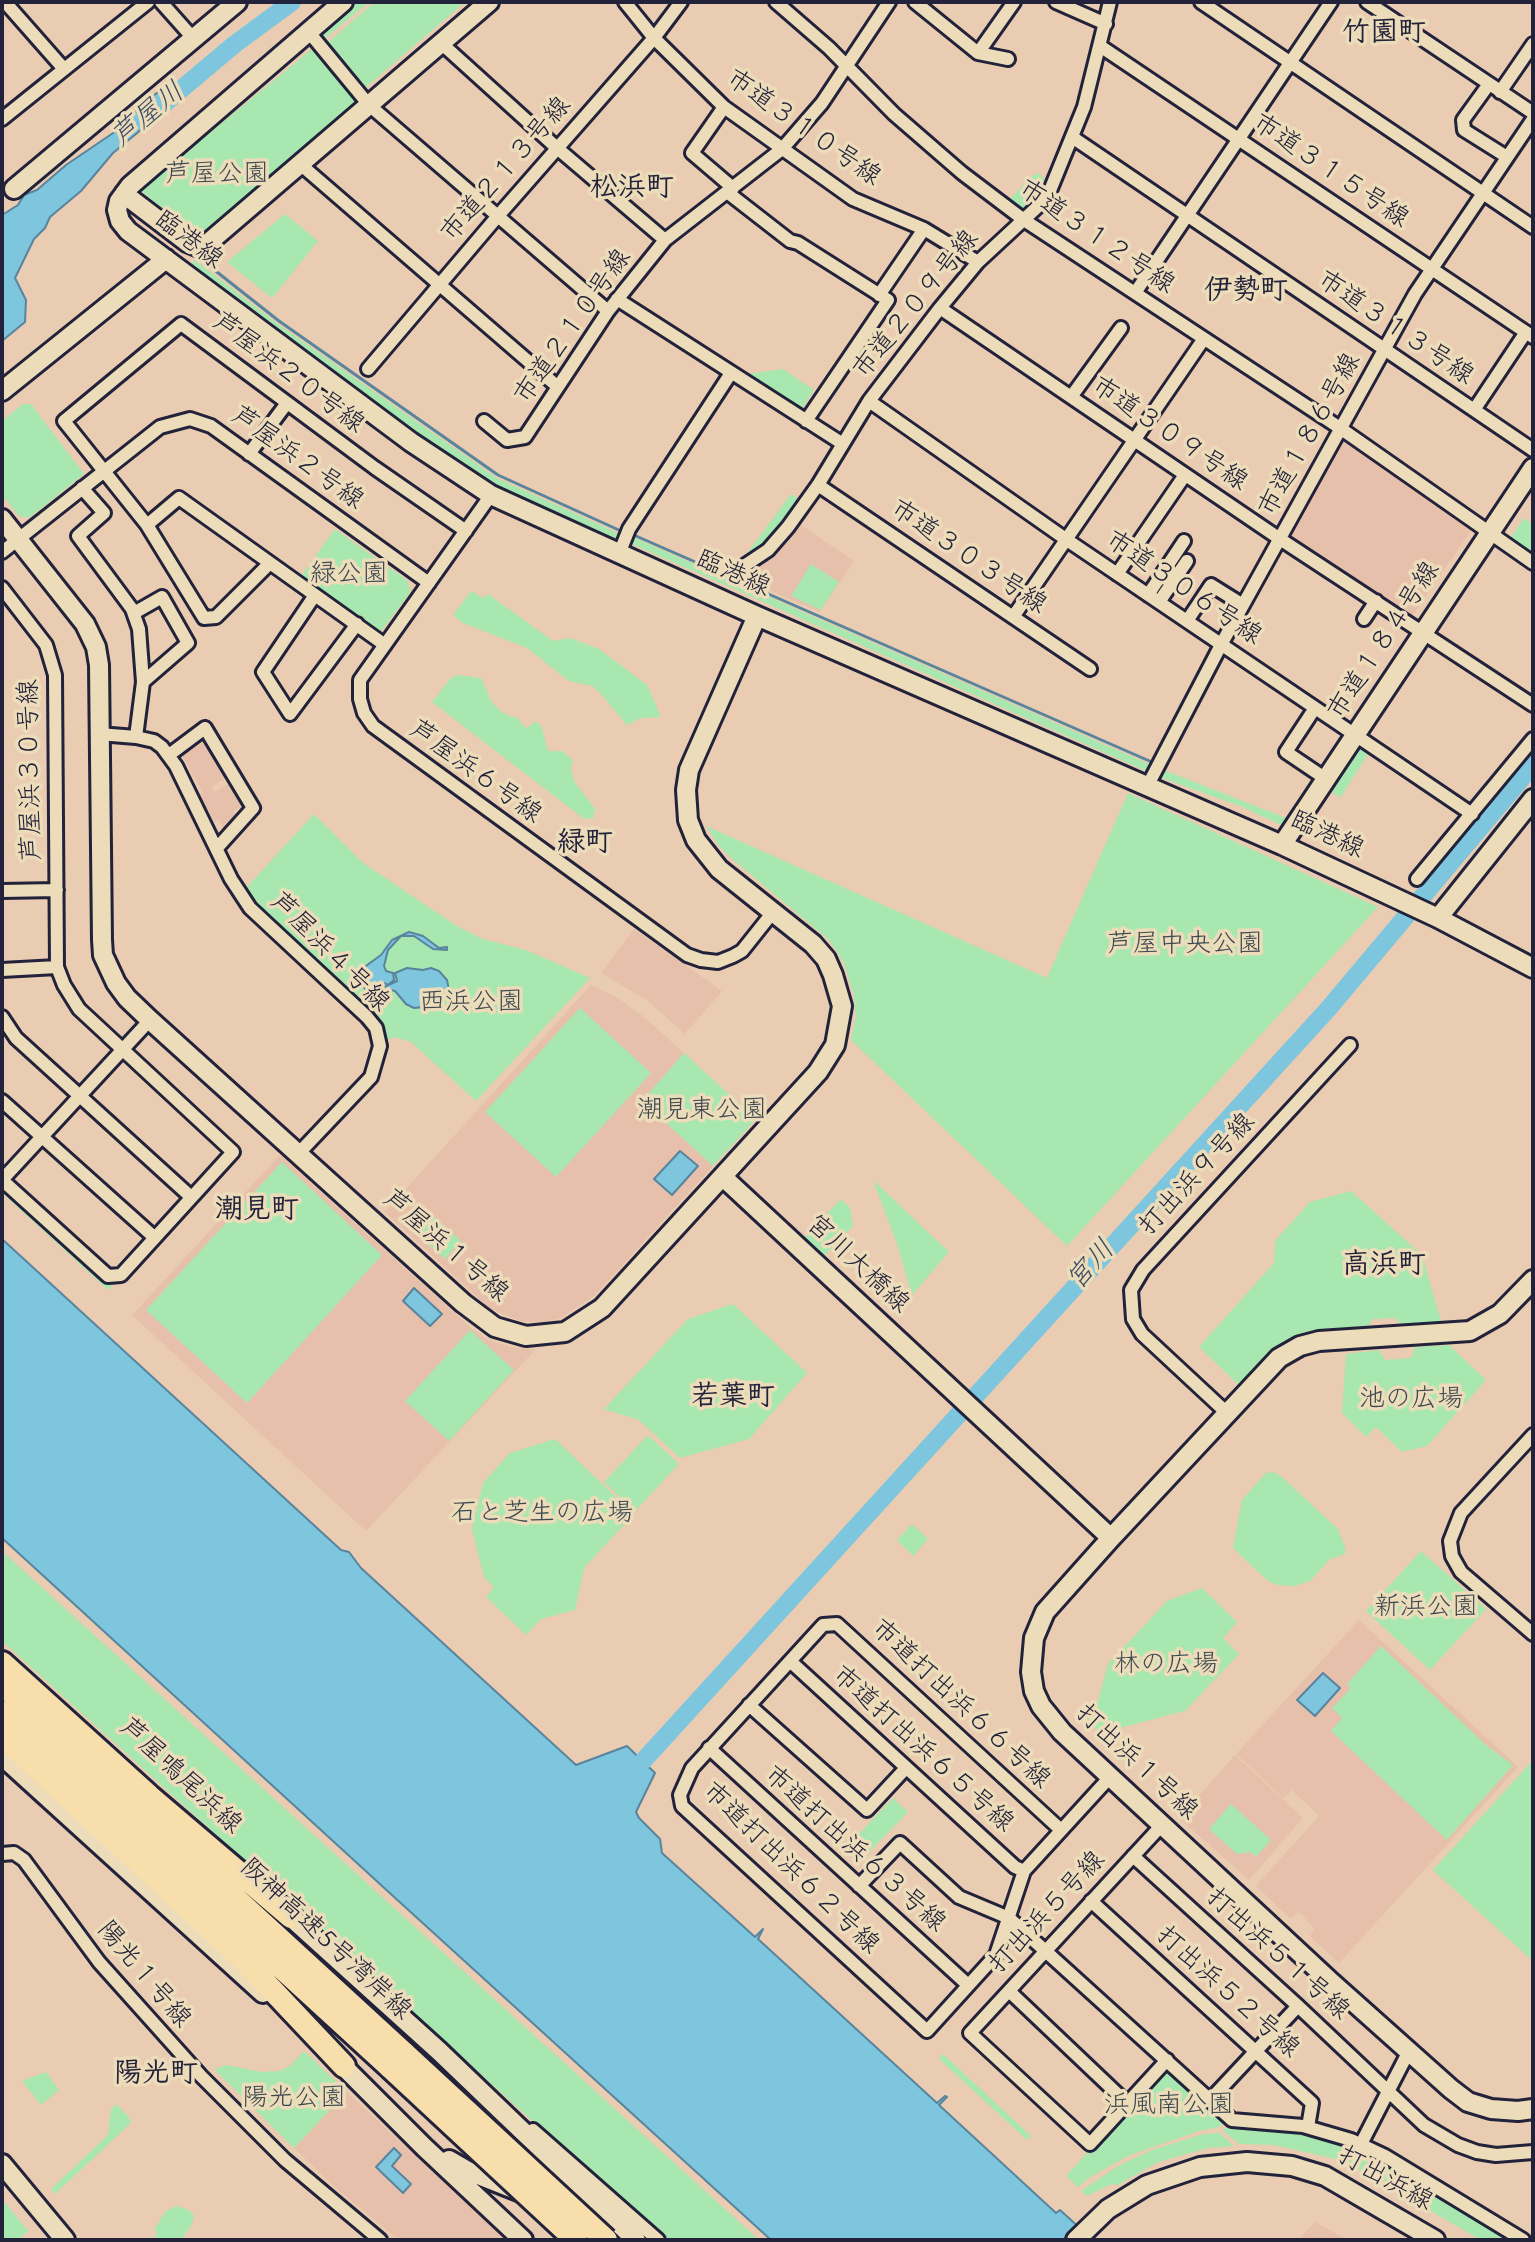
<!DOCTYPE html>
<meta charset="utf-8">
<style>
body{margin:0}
#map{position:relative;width:1535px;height:2242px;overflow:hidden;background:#e9ccb1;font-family:"Indie Flower",sans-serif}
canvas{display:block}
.frame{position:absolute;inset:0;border:4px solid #22223b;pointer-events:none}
</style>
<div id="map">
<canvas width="1535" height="2242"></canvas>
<div class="frame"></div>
</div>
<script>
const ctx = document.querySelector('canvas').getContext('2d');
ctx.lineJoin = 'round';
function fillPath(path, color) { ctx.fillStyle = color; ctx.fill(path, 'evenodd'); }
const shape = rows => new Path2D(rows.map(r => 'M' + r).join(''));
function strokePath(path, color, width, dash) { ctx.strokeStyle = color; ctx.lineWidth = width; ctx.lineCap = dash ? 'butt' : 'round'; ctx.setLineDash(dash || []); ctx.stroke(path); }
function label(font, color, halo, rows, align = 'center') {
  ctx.font = font + ' "Indie Flower","Klee One",sans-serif'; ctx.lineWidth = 7; ctx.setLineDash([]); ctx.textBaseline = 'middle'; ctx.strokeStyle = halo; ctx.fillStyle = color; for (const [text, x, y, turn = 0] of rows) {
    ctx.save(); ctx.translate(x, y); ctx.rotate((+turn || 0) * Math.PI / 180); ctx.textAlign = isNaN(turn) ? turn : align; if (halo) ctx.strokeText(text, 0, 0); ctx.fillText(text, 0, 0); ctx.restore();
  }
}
const built = shape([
 [1342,440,1472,526,1472,529,1413,615,1409,617,1289,537],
 [798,523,854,561,820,612,741,578,767,559],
 [202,737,226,778,211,787,215,792,230,783,243,805,233,811,238,820,224,829,218,820,214,822,198,796,203,792,179,751],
 [634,929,722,991,685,1034,648,1001,601,973],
 [591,985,613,995,643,1016,684,1053,642,1101,713,1166,595,1295,561,1318,542,1322,521,1321,490,1309,385,1212],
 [280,1155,473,1330,489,1340,510,1347,535,1350,366,1531,132,1315],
 [1359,1620,1518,1767,1339,1963,1310,1936,1315,1929,1299,1912,1291,1919,1256,1886,1319,1816,1292,1790,1283,1798,1236,1754],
 [1235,1755,1303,1818,1249,1880,1179,1818],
 [347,2092,506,2240,399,2240,338,2190,294,2148],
 [1315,2222,1348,2240,1298,2240]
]);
const green = shape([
 [350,2,369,2,322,41,314,32],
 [375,2,465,2,365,88,327,43],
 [312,49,360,104,204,239,197,239,140,190],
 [1038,173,1049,183,1026,214,1006,203,1032,176],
 [285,214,318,241,272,298,227,262],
 [195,260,278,324,497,478,620,534,617,542,493,486,272,330,190,266],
 [783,369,814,390,801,410,747,374],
 [23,404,31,404,84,474,29,518,19,516,2,495,2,421],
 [791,494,801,501,775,537,739,564],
 [1524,518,1533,524,1533,554,1510,539],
 [335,529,408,581,410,593,378,635,299,579],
 [635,538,1151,765,1294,821,1288,828,1240,806,1162,778,632,544],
 [811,564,839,582,821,610,791,596],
 [471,591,484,598,488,594,553,641,570,638,599,649,647,685,661,717,641,718,627,725,601,694,592,686,569,681,527,648,463,623,453,615],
 [457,675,481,678,491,701,501,711,511,717,517,717,525,728,532,725,534,721,541,725,548,751,562,751,573,760,571,769,574,781,595,809,593,819,583,818,432,702,450,679],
 [1362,745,1370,751,1340,798,1332,792],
 [1128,793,1378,907,1067,1246,851,1040,856,1017,854,995,843,961,829,940,731,858,719,846,706,826,1047,978],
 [314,814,363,863,457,926,483,939,526,950,590,978,476,1101,411,1042,394,1037,383,1042,261,915,247,887],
 [580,1008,651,1073,556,1177,485,1112],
 [684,1053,756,1119,713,1166,642,1101],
 [282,1162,382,1255,247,1403,146,1310],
 [873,1180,949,1252,912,1295,897,1244],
 [2,1185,112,1286,108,1290,2,1193],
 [1351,1191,1422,1255,1443,1328,1404,1330,1396,1318,1372,1319,1366,1331,1276,1350,1240,1386,1199,1347,1274,1263,1275,1241,1310,1202],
 [841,1199,850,1208,853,1226,820,1260,801,1241],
 [415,1213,426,1223,433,1216,461,1241,445,1259,405,1224],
 [733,1304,807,1373,749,1439,680,1458,639,1420,604,1409,688,1319],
 [470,1330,514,1370,449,1441,405,1401],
 [1449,1345,1486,1380,1427,1446,1402,1452,1376,1427,1366,1437,1342,1413,1346,1354,1379,1350,1385,1360,1411,1358,1415,1347],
 [648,1435,679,1464,635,1511,604,1482],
 [555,1439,634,1514,584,1568,575,1610,541,1619,526,1635,486,1597,494,1587,484,1577,472,1529,483,1483,510,1453],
 [1273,1472,1281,1476,1338,1529,1345,1547,1345,1554,1330,1559,1310,1581,1295,1586,1277,1585,1268,1581,1233,1548,1242,1500,1266,1473],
 [912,1524,928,1539,913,1556,897,1540],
 [2,1551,759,2240,664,2240,2,1641],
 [1421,1551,1486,1609,1430,1670,1366,1611],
 [1202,1588,1237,1622,1223,1638,1239,1654,1185,1711,1120,1728,1108,1742,1077,1709,1095,1712,1108,1664,1167,1601],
 [1381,1646,1486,1745,1513,1765,1447,1840,1331,1731,1342,1718,1332,1708,1351,1688,1347,1684],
 [1533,1760,1533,1961,1433,1870],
 [893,1798,908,1812,868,1853,854,1839],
 [1231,1804,1271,1840,1256,1857,1251,1852,1237,1854,1209,1829],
 [304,2051,347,2092,294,2148,214,2069,227,2065,262,2072,280,2071,290,2066],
 [943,2054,1031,2136,1027,2140,939,2059],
 [1167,2066,1228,2120,1219,2127,1199,2131,1130,2155,1090,2177,1078,2187,1066,2176],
 [46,2072,59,2090,41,2105,22,2081],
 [116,2104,129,2117,131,2123,55,2194,51,2189,108,2135,111,2110],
 [1232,2123,1276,2125,1336,2138,1384,2159,1515,2240,1481,2240,1344,2161,1274,2145,1239,2144,1222,2130,1231,2126],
 [1219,2133,1234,2146,1208,2148,1158,2162,1118,2185,1112,2184,1087,2196,1081,2191,1120,2165,1152,2150,1204,2134],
 [2,2199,28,2231,18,2240,2,2240],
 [176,2206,189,2210,194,2216,191,2226,181,2240,160,2240,155,2237,157,2232,154,2230,165,2212]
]);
const water = shape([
 [168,85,177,95,172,104,113,153,81,191,50,217,45,228,34,239,15,278,26,300,25,322,2,341,2,215,18,205,24,195,37,190,66,165,119,129,150,98,168,85],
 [409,932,423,936,439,948,447,947,447,950,433,949,414,936,401,936,388,950,384,966,386,971,393,973,394,980,388,985,384,983,379,989,382,992,372,993,365,989,360,976,363,968,381,955,392,940,409,932],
 [407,968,423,970,431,968,439,971,447,980,449,990,443,998,434,1006,414,1008,406,1004,395,991,382,988,397,981,395,973,407,968],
 [680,1151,698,1166,672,1195,654,1179,680,1151],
 [2,1239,341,1550,349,1552,361,1568,576,1765,627,1746,655,1773,636,1812,639,1818,660,1839,662,1853,755,1937,763,1929,758,1939,937,2103,945,2096,947,2097,939,2105,1056,2213,1060,2210,1093,2240,771,2240,393,1896,2,1538,2,1239],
 [414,1288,442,1314,430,1326,403,1301,414,1288],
 [1323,1673,1340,1688,1315,1716,1297,1700,1323,1673],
 [394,2148,401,2155,392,2166,411,2184,403,2193,376,2167,394,2148]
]);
const stream = shape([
 [198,257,279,321,498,475,621,531],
 [636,536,1154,763]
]);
const river = shape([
 [160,107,235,44,292,2],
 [643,1761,1329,1008,1533,765]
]);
const street = shape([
 [5,2,64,69],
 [161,2,193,38],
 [625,2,654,38,724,107,853,199,924,229,978,262],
 [776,2,829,48,894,114,962,173,1024,220,1340,428,1533,563],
 [915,2,978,53,1008,59],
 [1056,2,1106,24],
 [1201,2,1533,227],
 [1367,2,1533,113],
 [308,31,369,105,608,311],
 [441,43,557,148,665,240],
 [1100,46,1533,337],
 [978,53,1014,2],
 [1489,84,1463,120,1464,130,1507,157],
 [1500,92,1533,44],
 [724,107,692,153,733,188],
 [2,119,148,2],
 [1072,137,1533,450],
 [300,164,558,387],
 [727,192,790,241,798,243,888,300,806,421],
 [1135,293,1331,2],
 [879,295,924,229],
 [617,299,843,444],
 [940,308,1280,539,1533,705],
 [368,369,497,217,654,38,681,2],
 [1071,397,1121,328],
 [869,401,1067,540,1472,814],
 [1474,410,1526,332],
 [484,421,507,440,525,437,608,311,665,240,782,149,822,103,889,2],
 [249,454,287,403],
 [818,485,1090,669],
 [82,488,104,513,78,536,132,609,139,629,143,682,136,737],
 [491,495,360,680,360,699,364,713,373,726,687,955,701,960,718,962,733,956,742,951,773,912],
 [147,525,179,498,385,645],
 [2,552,160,427,190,419,211,426,429,583],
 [619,554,629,529,731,373],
 [269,564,216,617,204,618,147,525,64,421,181,324,375,468,466,531],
 [735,572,768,550,788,527,818,485,869,401,940,308,978,262,1047,198,1084,107,1110,2],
 [1117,574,1185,475],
 [2,588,46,645,55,675,57,967,64,985,79,1009,233,1152,121,1275,108,1276,2,1180],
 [315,595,263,672,290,714,357,624],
 [1148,595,1184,541],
 [1159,602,1187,561],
 [134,613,162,597,188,643,143,682],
 [1013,617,1203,340],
 [1364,619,1376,601],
 [1187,621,1211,585,1243,605],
 [1315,708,1286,752,1326,779],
 [99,734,136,737,154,741,162,747,176,766,231,879,250,908,367,1017,376,1028,380,1046,371,1077,298,1154],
 [169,755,205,728,253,808,217,848],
 [1148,785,1222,643,1415,294,1533,119],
 [1417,879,1533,739],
 [2,891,57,890],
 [2,970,57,967],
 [2,1017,16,1038,190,1196],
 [2,1101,154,1237],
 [2,1180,150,1020],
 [1227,1413,1142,1334,1133,1319,1131,1290,1143,1270,1350,1045],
 [1533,1435,1461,1513,1450,1541,1452,1556,1461,1572,1533,1634],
 [790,1661,1015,1867,1024,1871],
 [749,1705,867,1810,906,1768],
 [709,1748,968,1985],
 [1161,1826,970,2033,1090,2144,1167,2060],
 [1061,1830,837,1624,823,1625,692,1768,680,1795,682,1806,927,2031,996,1955,1024,1871,1110,1777],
 [2,1854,14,1853,24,1860,99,1962,201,2076,285,2160,380,2240],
 [1133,1856,1298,2006,1424,2125,1458,2145,1477,2152,1496,2155,1533,2152],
 [859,1886,900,1843,959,1897,1009,1918,1232,2120,1303,2126,1351,2140,1385,2156,1523,2240],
 [1091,1901,1312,2103,1308,2127],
 [1009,1991,1127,2103],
 [1210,2100,1298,2006],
 [533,2130,658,2240],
 [1361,2144,1409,2051]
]);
const secondary = shape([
 [343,2,130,186,119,201,117,210,120,221,128,231,411,442,491,495,757,616,1282,845,1438,918,1533,968],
 [14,189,237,2],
 [124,194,187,242,197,246,208,243,489,2],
 [2,391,166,259],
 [2,519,85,624,96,647,99,665,102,940,103,955,116,983,127,998,150,1020,463,1303,495,1327,526,1336,565,1332,602,1308,818,1072,835,1045,842,1006,833,975,826,959,813,944,719,869,696,840,688,820,686,790,689,770,757,616],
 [1282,845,1533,468],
 [1438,918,1533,799],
 [723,1177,1111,1538],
 [1533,1280,1500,1314,1470,1331,1319,1341,1300,1346,1279,1358,1111,1538,1045,1612,1034,1638,1031,1672,1034,1691,1041,1706,1062,1732,1330,1981,1451,2089,1468,2102,1491,2109,1518,2111,1533,2109],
 [2,1756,263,1993],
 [283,1910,439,2051,636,2240],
 [336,2059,424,2147,523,2240],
 [449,2160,468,2171,521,2192],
 [2,2164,65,2240],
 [1076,2240,1108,2209,1147,2185,1200,2167,1247,2162,1292,2166,1325,2176,1435,2240]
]);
const highway = shape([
 [2,1663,149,1796,291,1917],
 [2,1684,405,2054],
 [2,1712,391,2068],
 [2,1736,243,1959,344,2066]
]);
const highwayBridge = shape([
 [405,2054,606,2240],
 [391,2068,576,2240]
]);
const streetNames = [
 ["市道３１０号線",802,130,35],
 ["市道２１３号線",508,171,-49],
 ["市道３１５号線",1329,173,34],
 ["市道３１２号線",1095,239,34],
 ["臨港線",187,242,37],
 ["市道２０９号線",918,306,-51],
 ["市道２１０号線",575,328,-55],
 ["市道３１３号線",1394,330,34],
 ["芦屋浜２０号線",287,375,37],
 ["市道３０９号線",1168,436,34],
 ["市道１８６号線",1312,436,-61],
 ["芦屋浜２号線",296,460,36],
 ["市道３０３号線",967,559,34],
 ["臨港線",732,576,24],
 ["市道３０６号線",1182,590,34],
 ["市道１８４号線",1386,642,-57],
 ["芦屋浜３０号線",33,770,-91],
 ["芦屋浜６号線",474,774,36],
 ["臨港線",1326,837,25],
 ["芦屋浜４号線",328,954,45],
 ["打出浜９号線",1199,1176,-47],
 ["芦屋浜１号線",444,1248,41],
 ["宮川大橋線",856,1266,43],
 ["市道打出浜６６号線",959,1706,43],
 ["市道打出浜６５号線",921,1751,42],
 ["打出浜１号線",1135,1764,43],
 ["芦屋鳴尾浜線",179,1778,43],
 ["市道打出浜６３号線",853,1851,42],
 ["市道打出浜６２号線",789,1870,44],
 ["打出浜５号線",1049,1914,-47],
 ["阪神高速5号湾岸線",324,1941,43],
 ["打出浜５１号線",1276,1956,42],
 ["陽光１号線",142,1976,50],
 ["打出浜５２号線",1226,1994,42],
 ["打出浜線",1384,2181,29]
];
const parkNames = [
 ["芦屋公園",217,177],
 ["緑公園",349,577],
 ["芦屋中央公園",1185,947],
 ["西浜公園",471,1005],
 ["潮見東公園",702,1113],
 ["池の広場",1411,1402],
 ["石と芝生の広場",542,1516],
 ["新浜公園",1426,1610],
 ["林の広場",1166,1667],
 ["陽光公園",294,2101],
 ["浜風南公園",1169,2108]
];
const neighbourhoodNames = [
 ["竹園町",1384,35],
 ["松浜町",632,190],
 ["伊勢町",1246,293],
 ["緑町",585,845],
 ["潮見町",257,1212],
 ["高浜町",1384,1267],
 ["若葉町",733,1399],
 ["陽光町",156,2076]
];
const waterNames = [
 ["芦屋川",150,117,-39],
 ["宮川",1093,1267,-48]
];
fillPath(built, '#e6c0ab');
fillPath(green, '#a8e7af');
fillPath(water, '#7dc6de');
strokePath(water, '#59849d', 2);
strokePath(stream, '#59849d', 3);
strokePath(river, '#7dc6de', 18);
strokePath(street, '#22223b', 18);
strokePath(secondary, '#22223b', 24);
strokePath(highway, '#22223b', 28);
strokePath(street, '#eddcb9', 12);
strokePath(secondary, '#eddcb9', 18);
strokePath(highway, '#f8deab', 22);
strokePath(highwayBridge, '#22223b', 28, []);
strokePath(highwayBridge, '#f8deab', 22);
label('26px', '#22223b', '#eddcb9', streetNames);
label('26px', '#3d4952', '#eddcb9', parkNames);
label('bold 28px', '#22223b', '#eddcb9', neighbourhoodNames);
label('italic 28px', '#394b64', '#eddcb9', waterNames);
</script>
